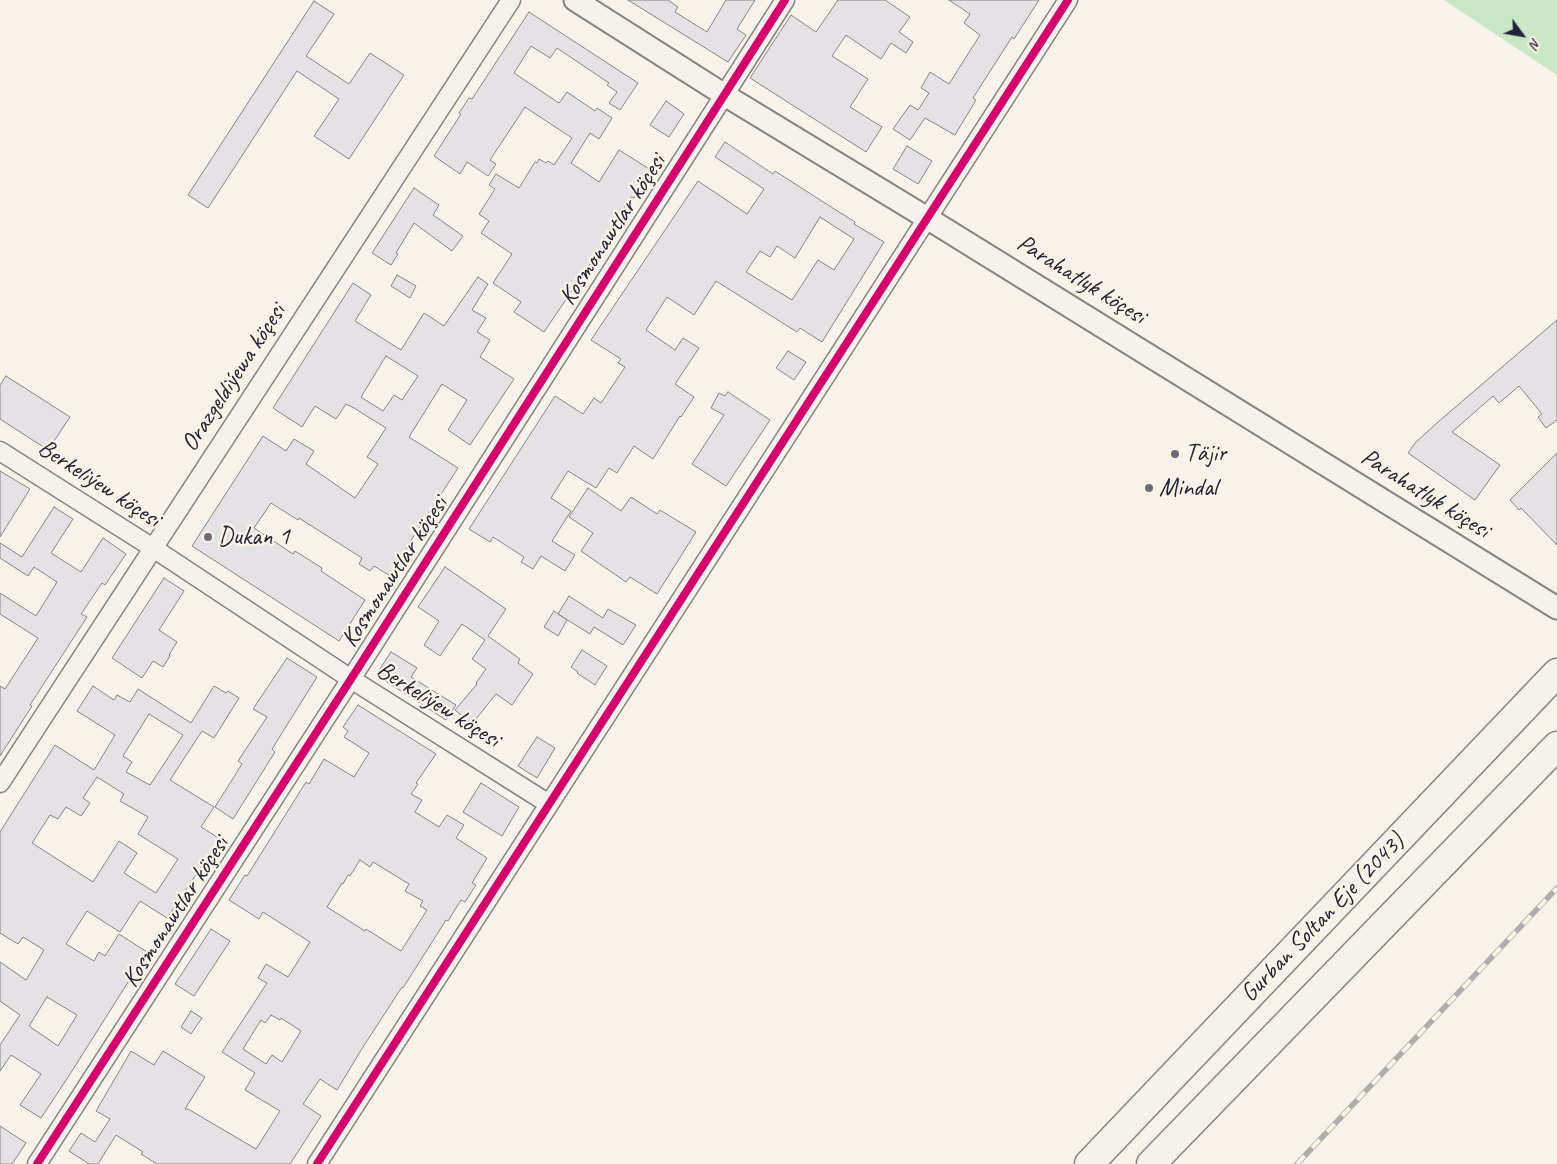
<!DOCTYPE html>
<meta charset="utf-8">
<style>
body{margin:0}
#map{position:relative;width:1557px;height:1164px;overflow:hidden;background:#f7f3ea;font-family:Caveat,sans-serif}
canvas{display:block}
.north{position:absolute;left:1497px;top:10px;width:50px;height:50px;-webkit-text-stroke:4px #fcf5e5;paint-order:stroke;rotate:122deg;font-size:14px;font-weight:700;line-height:20px;text-align:center;color:#22223b}
.north::after{content:'';display:block;margin:auto;width:18px;height:22px;background:#22223b;clip-path:polygon(50% 0,100% 100%,50% 72%,0 100%)}
</style>
<div id="map">
<canvas width="1557" height="1164"></canvas>
<div class="north">N</div>
</div>
<script>
const ctx = document.querySelector('canvas').getContext('2d');
ctx.lineJoin = 'round';
function fillPath(path, color) { ctx.fillStyle = color; ctx.fill(path, 'evenodd'); }
const shape = rows => new Path2D(rows.map(r => 'M' + r).join(''));
function strokePath(path, color, width, dash) { ctx.strokeStyle = color; ctx.lineWidth = width; ctx.lineCap = dash ? 'butt' : 'round'; ctx.setLineDash(dash || []); ctx.stroke(path); }
function label(font, color, halo, rows, align = 'center') {
  ctx.font = font + ' Caveat,sans-serif'; ctx.lineWidth = 4.5; ctx.setLineDash([]); ctx.textBaseline = 'middle'; ctx.strokeStyle = halo; ctx.fillStyle = color; for (const [text, x, y, turn = 0] of rows) {
    ctx.save(); ctx.translate(x, y); ctx.rotate((+turn || 0) * Math.PI / 180); ctx.textAlign = isNaN(turn) ? turn : align; if (halo) ctx.strokeText(text, 0, 0); ctx.fillText(text, 0, 0); ctx.restore();
  }
}
const green = shape([
 [1444,0,1557,0,1557,75]
]);
const building = shape([
 [628,0,668,0,678,7,675,12,707,32,726,0,755,0,737,29,746,35,728,62,628,0],
 [838,0,885,0,910,17,899,32,913,42,906,53,891,43,881,59,846,35,832,56,868,79,850,107,882,127,866,152,750,78,791,15,816,32,838,0],
 [949,0,1039,0,1014,39,1012,37,973,98,976,100,955,135,925,118,910,140,893,129,910,105,918,110,929,93,921,88,930,72,949,84,980,35,964,23,970,14,949,0],
 [314,1,334,14,306,56,349,84,370,53,404,75,349,159,314,136,339,99,297,71,208,208,188,195,314,1],
 [529,12,638,83,620,110,609,103,617,92,607,85,609,83,557,48,550,58,531,46,514,73,559,103,567,92,595,111,597,108,612,118,599,139,590,133,571,163,599,182,619,150,651,170,634,198,631,197,604,240,605,242,544,332,514,312,521,302,493,283,512,254,481,233,489,221,479,214,495,189,489,185,496,174,519,188,535,162,537,163,539,159,546,163,548,161,554,165,572,138,525,107,490,160,496,164,488,176,467,162,460,174,434,156,461,114,459,113,469,98,472,99,529,12],
 [666,101,684,114,669,137,650,125,666,101],
 [725,142,773,174,775,171,828,205,855,222,854,224,884,242,822,342,800,328,797,332,716,281,694,315,667,297,646,330,675,350,683,338,699,348,675,384,694,397,681,417,680,416,653,459,634,446,617,473,609,468,596,488,568,471,551,498,571,511,552,541,575,555,565,571,541,556,533,569,521,562,524,557,493,537,490,542,469,529,555,396,583,414,594,398,601,403,625,367,618,363,621,359,591,340,698,181,747,214,764,189,715,157,725,142],
 [820,217,854,239,834,270,818,260,792,300,746,272,760,251,770,257,777,246,795,258,820,217],
 [907,146,932,161,918,184,893,169,907,146],
 [414,188,439,205,433,215,463,236,452,251,414,223,396,253,398,254,391,265,372,253,414,188],
 [397,275,416,286,410,298,391,286,397,275],
 [478,277,488,284,472,310,486,318,477,332,490,340,480,357,514,379,470,445,448,430,467,400,442,384,409,437,458,468,406,548,409,550,392,577,374,566,370,571,359,564,362,558,299,518,298,520,271,503,254,528,293,554,295,551,322,568,321,571,365,600,339,641,192,546,263,436,286,451,294,439,314,451,306,464,355,498,378,464,367,457,386,428,354,408,346,404,336,419,315,406,302,427,273,408,353,283,371,295,355,321,401,350,424,313,444,326,478,277],
 [386,356,418,376,402,400,394,395,383,411,361,397,386,356],
 [1557,320,1557,420,1546,428,1538,417,1542,414,1519,386,1499,403,1493,396,1452,432,1500,465,1475,500,1408,453,1415,443,1438,422,1557,320],
 [788,351,806,362,794,380,776,368,788,351],
 [6,376,70,417,48,450,0,419,0,385,6,376],
 [728,392,770,420,726,486,692,464,724,415,711,408,719,393,725,396,728,392],
 [1557,453,1557,545,1521,508,1519,510,1510,500,1557,453],
 [0,471,30,489,0,537,0,471],
 [588,488,621,511,631,497,657,514,660,510,696,532,657,594,630,577,626,582,581,551,593,533,569,517,588,488],
 [54,507,73,519,51,553,81,572,103,538,126,554,105,585,102,583,81,614,87,617,30,705,32,706,0,756,0,686,5,689,38,638,0,614,0,593,36,616,57,582,34,567,28,576,0,558,0,543,22,557,54,507],
 [445,567,506,609,488,636,520,659,518,663,533,674,512,705,496,694,472,724,455,710,477,684,476,683,486,669,472,659,485,640,462,624,440,656,424,645,439,621,418,607,445,567],
 [164,578,184,591,159,630,177,642,169,655,170,656,163,667,153,661,142,678,112,658,164,578],
 [569,596,603,618,608,609,636,625,623,645,594,627,590,634,558,614,569,596],
 [554,611,567,620,558,636,544,627,554,611],
 [582,650,607,666,595,685,577,673,578,672,571,667,582,650],
 [391,652,417,668,411,677,456,705,446,720,376,675,391,652],
 [287,658,317,677,272,749,275,752,233,819,215,807,242,764,238,761,267,717,253,709,287,658],
 [93,686,114,700,117,695,130,702,138,689,191,723,214,686,226,693,228,691,239,698,214,738,202,731,170,780,214,807,201,827,220,839,167,918,140,901,120,932,87,911,66,944,94,961,99,952,105,956,119,934,147,952,72,1071,41,1118,20,1105,41,1074,11,1055,0,1071,0,1045,20,1015,0,1001,0,962,26,980,44,950,23,937,18,944,0,933,0,832,55,745,94,770,115,735,77,711,93,686],
 [149,714,183,735,150,785,126,772,132,762,123,756,149,714],
 [97,777,124,794,120,801,148,817,138,834,178,859,156,893,124,873,137,853,119,841,93,882,32,843,50,815,58,819,66,807,81,816,90,803,83,798,97,777],
 [47,997,77,1015,58,1046,29,1026,47,997],
 [358,705,436,754,416,783,418,784,411,794,422,800,415,812,439,827,447,815,464,825,456,838,487,858,472,883,476,885,465,902,461,900,448,921,446,920,403,988,402,987,363,1047,337,1090,320,1079,303,1104,321,1116,290,1164,157,1164,141,1154,143,1152,116,1135,98,1164,89,1164,69,1151,81,1133,95,1142,110,1119,96,1111,131,1051,154,1065,163,1051,205,1077,185,1109,188,1109,256,1149,280,1111,245,1090,255,1073,222,1052,267,983,258,978,266,964,288,977,310,942,263,912,259,919,229,900,245,875,247,876,306,782,309,784,324,759,354,777,369,753,344,737,348,731,343,727,358,705],
 [360,860,370,867,373,862,409,884,405,891,423,901,420,906,427,910,401,951,366,929,365,931,327,907,342,883,343,884,348,875,350,876,360,860],
 [271,1015,280,1020,281,1018,301,1031,282,1062,272,1055,266,1064,243,1049,261,1020,265,1023,271,1015],
 [537,737,555,748,537,778,518,766,537,737],
 [481,783,519,807,502,836,463,812,481,783],
 [211,929,230,941,194,996,175,984,211,929],
 [191,1011,202,1018,191,1034,181,1027,191,1011],
 [0,1126,26,1143,12,1164,0,1164,0,1126]
]);
const minor = shape([
 [0,451,153,548,351,679,549,804],
 [0,783,511,0],
 [37,1164,351,679,785,0],
 [317,1164,1068,0]
]);
const tertiary = shape([
 [575,0,723,94,927,218,1557,608]
]);
const trunk = shape([
 [1089,1164,1557,673],
 [1151,1164,1557,746]
]);
const rail = shape([
 [1297,1164,1557,888]
]);
const cycleway = shape([
 [37,1164,351,679,785,0],
 [317,1164,1068,0]
]);
const markers = [
 [1175,454,5,"#6d6b78"],
 [1149,488,5,"#6d6b78"],
 [208,537,5,"#6d6b78"]
];
const streetNames = [
 ["Kosmonawtlar köçesi",613,230,-57],
 ["Parahatlyk köçesi",1081,280,32],
 ["Orazgeldiýewa köçesi",234,378,-57],
 ["Berkeliýew köçesi",99,484,33],
 ["Parahatlyk köçesi",1425,494,32],
 ["Kosmonawtlar köçesi",395,572,-57],
 ["Berkeliýew köçesi",438,705,32],
 ["Kosmonawtlar köçesi",176,912,-57],
 ["Gurban Soltan Eje (2043)",1323,918,-46]
];
const poiNames = [
 ["Täjir",1185,454],
 ["Mindal",1159,488],
 ["Dukan 1",218,537]
];
fillPath(green, '#c9e7c4');
fillPath(building, '#e5e2e6');
strokePath(building, '#868485', 1);
strokePath(minor, '#868485', 21);
strokePath(tertiary, '#868485', 25);
strokePath(trunk, '#868485', 31);
strokePath(minor, '#f5f2ec', 18);
strokePath(tertiary, '#f5f2ec', 21);
strokePath(trunk, '#f5f2ec', 28);
strokePath(rail, '#b0aead', 5.5);
strokePath(rail, '#fcf5e5', 4, [11]);
strokePath(cycleway, '#d6006c', 8);
for (const [x, y, r, color] of markers) { const dot = new Path2D(); dot.arc(x, y, r, 0, 2 * Math.PI); ctx.fillStyle = color; ctx.fill(dot); strokePath(dot, '#fcf5e5', 2); }
label('25px', '#22223b', '#fcf5e5', streetNames);
label('25px', '#22223b', '#fcf5e5', poiNames, 'left');
</script>
